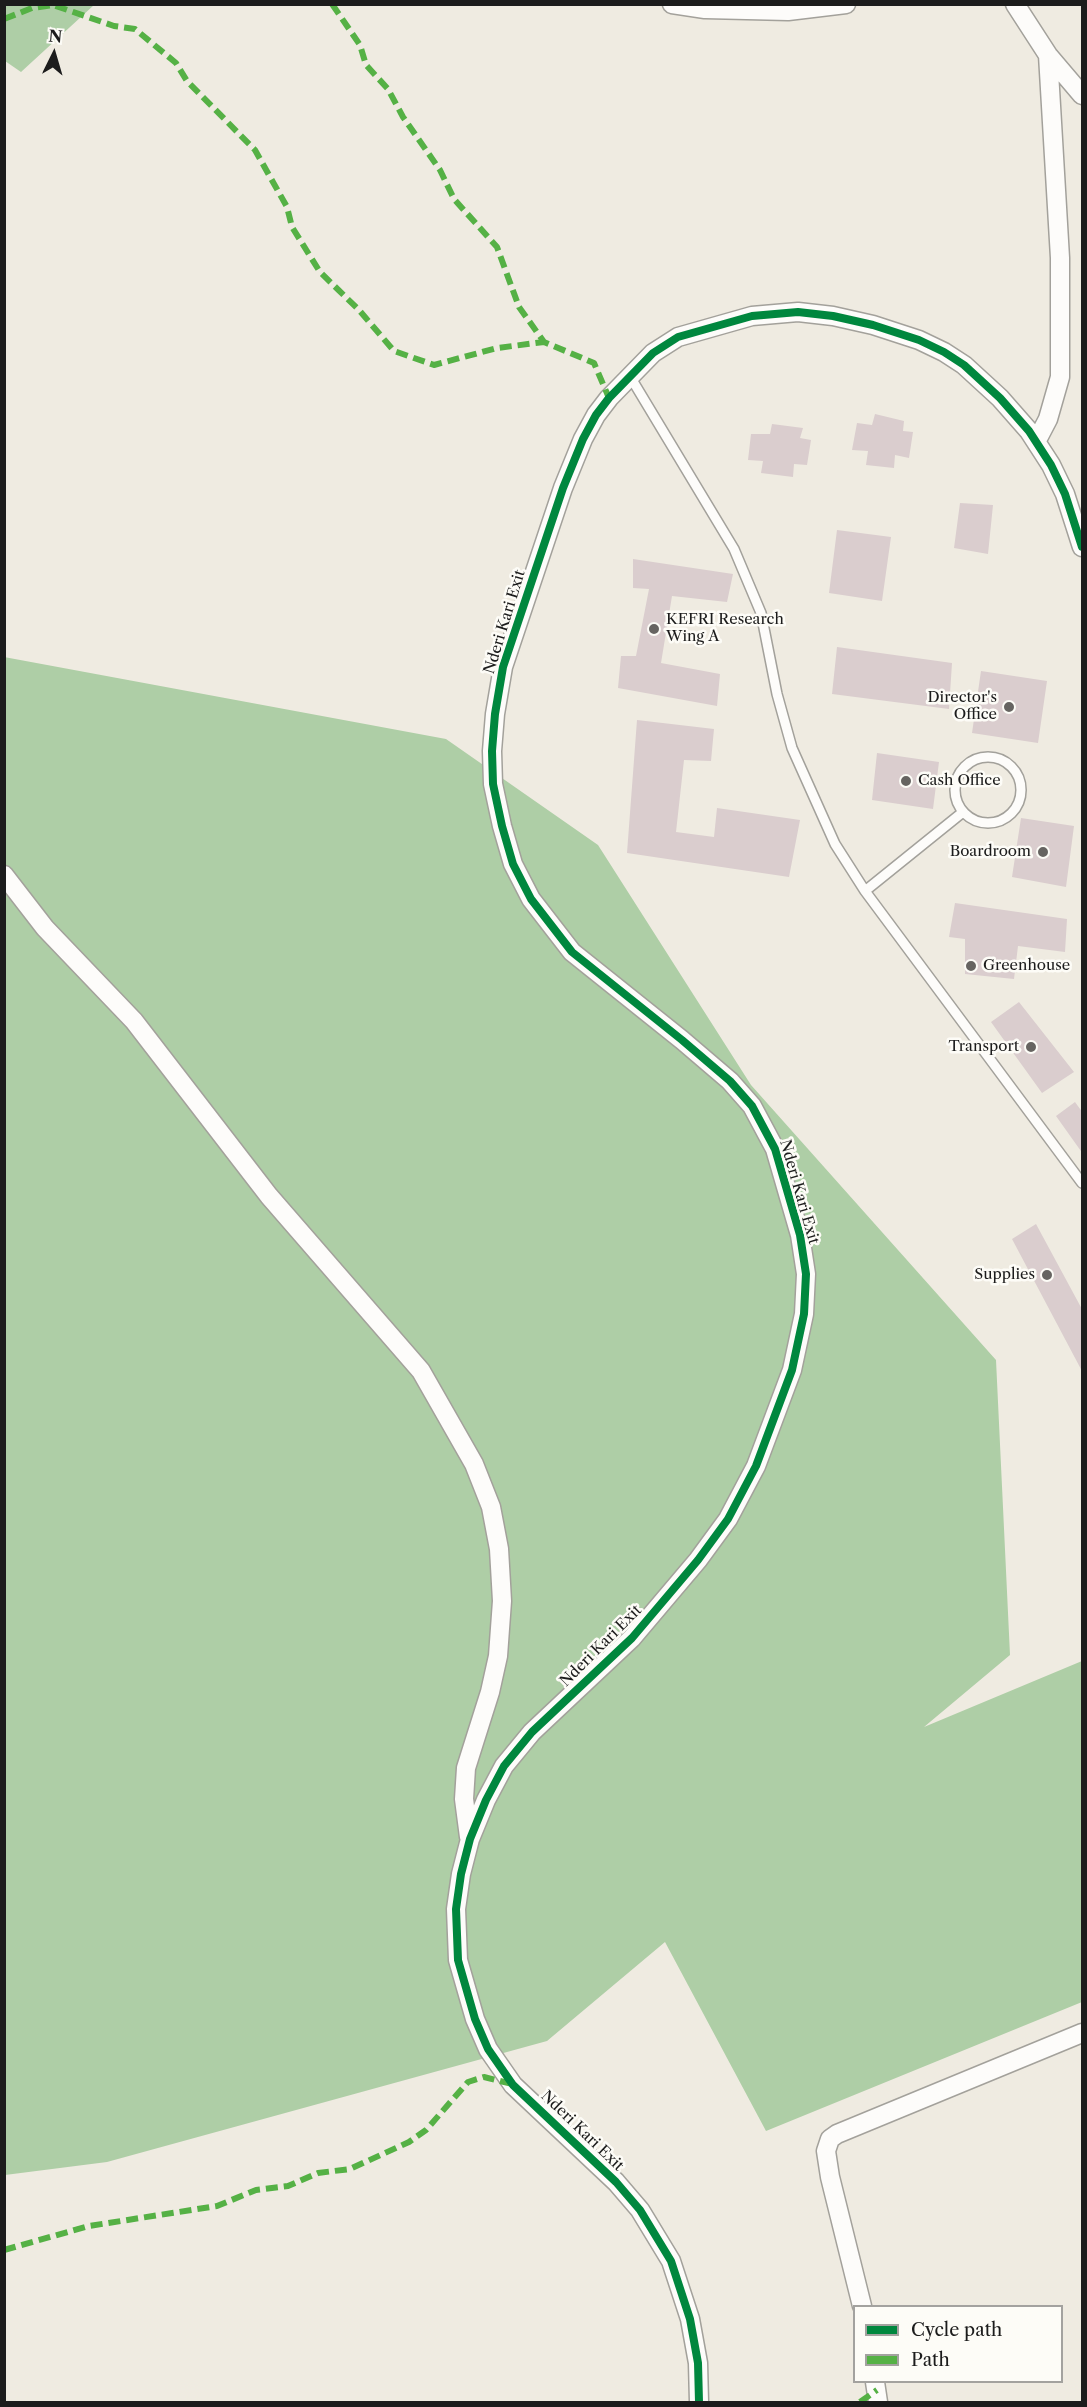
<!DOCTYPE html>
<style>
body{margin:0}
#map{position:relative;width:1087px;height:2407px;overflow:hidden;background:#efebe1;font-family:"Libre Caslon Text",serif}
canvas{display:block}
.frame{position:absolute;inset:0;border:6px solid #1c1c1c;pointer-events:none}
.legend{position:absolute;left:853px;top:2305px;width:210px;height:78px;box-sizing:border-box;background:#fdfcf7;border:2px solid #a3a29f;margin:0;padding:8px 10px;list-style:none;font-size:18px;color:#1c1c1c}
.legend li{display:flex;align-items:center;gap:12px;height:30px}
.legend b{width:30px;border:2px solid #a3a29f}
.north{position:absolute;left:24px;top:24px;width:60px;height:60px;-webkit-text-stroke:4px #fdfcf7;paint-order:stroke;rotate:5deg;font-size:16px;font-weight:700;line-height:24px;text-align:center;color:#1c1c1c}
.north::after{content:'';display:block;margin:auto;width:21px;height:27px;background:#1c1c1c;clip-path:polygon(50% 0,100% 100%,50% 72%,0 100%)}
</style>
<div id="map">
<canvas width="1087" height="2407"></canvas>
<div class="frame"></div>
<ul class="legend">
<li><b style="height:8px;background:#00873e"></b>Cycle path</li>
<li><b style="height:8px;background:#55b145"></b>Path</li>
</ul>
<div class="north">N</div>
</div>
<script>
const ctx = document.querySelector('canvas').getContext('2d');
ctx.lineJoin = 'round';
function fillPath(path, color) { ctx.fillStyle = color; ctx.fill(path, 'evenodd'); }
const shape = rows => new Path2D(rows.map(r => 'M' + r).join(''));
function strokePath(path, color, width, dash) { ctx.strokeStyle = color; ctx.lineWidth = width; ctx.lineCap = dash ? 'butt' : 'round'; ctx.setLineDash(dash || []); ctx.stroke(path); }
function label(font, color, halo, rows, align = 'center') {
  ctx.font = font + ' "Libre Caslon Text",serif'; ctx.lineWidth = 5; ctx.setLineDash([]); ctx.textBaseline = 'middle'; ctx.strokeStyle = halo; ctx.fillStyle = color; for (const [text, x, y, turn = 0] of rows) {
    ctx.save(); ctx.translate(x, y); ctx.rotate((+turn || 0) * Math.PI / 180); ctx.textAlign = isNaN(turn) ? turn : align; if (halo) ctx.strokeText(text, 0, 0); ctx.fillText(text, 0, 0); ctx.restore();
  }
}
const forest = shape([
 [5,4,94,4,94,5,21,72,5,61],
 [4,657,446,739,598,845,751,1085,996,1360,1010,1655,924,1727,1082,1661,1082,2002,766,2131,665,1942,547,2041,107,2162,5,2175]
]);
const building = shape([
 [875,414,904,421,903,431,913,432,909,458,895,455,894,468,866,465,868,451,852,450,857,423,872,425],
 [772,424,803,428,800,438,811,440,807,465,794,464,793,477,761,473,763,461,748,460,751,434,770,434],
 [960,503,993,505,988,554,954,548],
 [837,530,891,537,882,601,829,593],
 [633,559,733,574,727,602,672,596,661,663,720,674,717,706,618,688,621,656,636,656,649,589,633,588],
 [837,647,952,663,949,709,832,694],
 [981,671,1047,681,1038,743,972,733],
 [637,720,714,729,711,761,684,760,676,832,714,837,717,808,800,820,789,877,627,853],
 [877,753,939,762,933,809,872,800],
 [1021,818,1074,826,1066,887,1012,877],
 [955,903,1067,919,1065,952,1018,946,1014,979,965,974,965,939,949,937],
 [1019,1002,1074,1072,1042,1093,991,1022],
 [1075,1102,1083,1113,1083,1154,1056,1116],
 [1036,1224,1083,1311,1083,1373,1012,1239]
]);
const service = shape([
 [631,378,734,549,761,613,777,694,792,748,835,844,865,891,1082,1183],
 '955 790a33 33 0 1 1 66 0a33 33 0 1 1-66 0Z',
 [865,891,963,812]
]);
const minor = shape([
 [672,4,705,9,788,11,846,4],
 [1015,4,1048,55,1082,95],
 [1036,442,1048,419,1060,377,1060,258,1048,55],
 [4,875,45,928,134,1021,269,1196,421,1371,474,1464,491,1507,499,1549,502,1601,498,1656,490,1692,466,1768,464,1799,469,1837],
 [862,2306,830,2177,826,2151,830,2139,837,2134,1082,2033],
 [875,2382,878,2402],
 [699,2402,698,2363,690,2319,671,2261,640,2210,616,2182,513,2085,488,2049,475,2019,458,1960,456,1909,461,1874,470,1839,486,1800,504,1766,532,1732,632,1638,698,1560,728,1519,756,1466,792,1370,804,1314,806,1274,800,1235,775,1149,752,1106,730,1081,682,1040,572,952,531,899,513,864,502,826,493,784,492,751,495,714,503,667,563,488,583,439,596,415,609,398,653,353,678,337,752,316,798,312,833,316,873,325,919,340,944,352,964,365,1000,398,1029,431,1051,465,1065,494,1082,547]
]);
const quiet = shape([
 [332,4,360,45,366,65,388,89,403,117,440,170,454,199,497,247,519,307,544,342,594,363,609,398],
 [4,19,32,8,53,5,114,26,135,29,176,63,187,81,255,150,287,207,292,227,320,272,359,310,394,351,434,365,497,348,544,342],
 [4,2250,89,2226,217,2206,256,2190,288,2186,318,2173,350,2169,409,2142,426,2130,468,2082,484,2077,512,2084],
 [860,2402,877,2390]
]);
const cycleway = shape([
 [699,2402,698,2363,690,2319,671,2261,640,2210,616,2182,513,2085,488,2049,475,2019,458,1960,456,1909,461,1874,470,1839,486,1800,504,1766,532,1732,632,1638,698,1560,728,1519,756,1466,792,1370,804,1314,806,1274,800,1235,775,1149,752,1106,730,1081,682,1040,572,952,531,899,513,864,502,826,493,784,492,751,495,714,503,667,563,488,583,439,596,415,609,398,653,353,678,337,752,316,798,312,833,316,873,325,919,340,944,352,964,365,1000,398,1029,431,1051,465,1065,494,1082,547]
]);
const markers = [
 [654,629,6,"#666461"],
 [1009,707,6,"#666461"],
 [906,781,6,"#666461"],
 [1043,852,6,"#666461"],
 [971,966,6,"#666461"],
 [1031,1047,6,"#666461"],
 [1047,1275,6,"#666461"]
];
const poiNames = [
 ["KEFRI Research",666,620,"left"],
 ["Wing A",666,637,"left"],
 ["Director's",997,698],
 ["Office",997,715],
 ["Cash Office",918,781,"left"],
 ["Boardroom",1031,852],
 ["Greenhouse",983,966,"left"],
 ["Transport",1019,1047],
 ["Supplies",1035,1275]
];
const streetNames = [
 ["Nderi Kari Exit",505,622,-73],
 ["Nderi Kari Exit",799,1192,74],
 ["Nderi Kari Exit",601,1646,-45],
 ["Nderi Kari Exit",582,2131,44]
];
fillPath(forest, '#aecea6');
fillPath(building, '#dacdce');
strokePath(service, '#a3a19b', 12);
strokePath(minor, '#a3a19b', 21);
strokePath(service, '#fdfcfa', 9);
strokePath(minor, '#fdfcfa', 18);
strokePath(quiet, '#55b145', 6, [12, 6]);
strokePath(cycleway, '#00873e', 8);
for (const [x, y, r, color] of markers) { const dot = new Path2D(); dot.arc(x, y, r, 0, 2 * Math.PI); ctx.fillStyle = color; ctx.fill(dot); strokePath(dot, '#fdfcf7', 2); }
label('15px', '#1c1c1c', '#fdfcf7', poiNames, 'right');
label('15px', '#1c1c1c', '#fdfcf7', streetNames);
</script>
